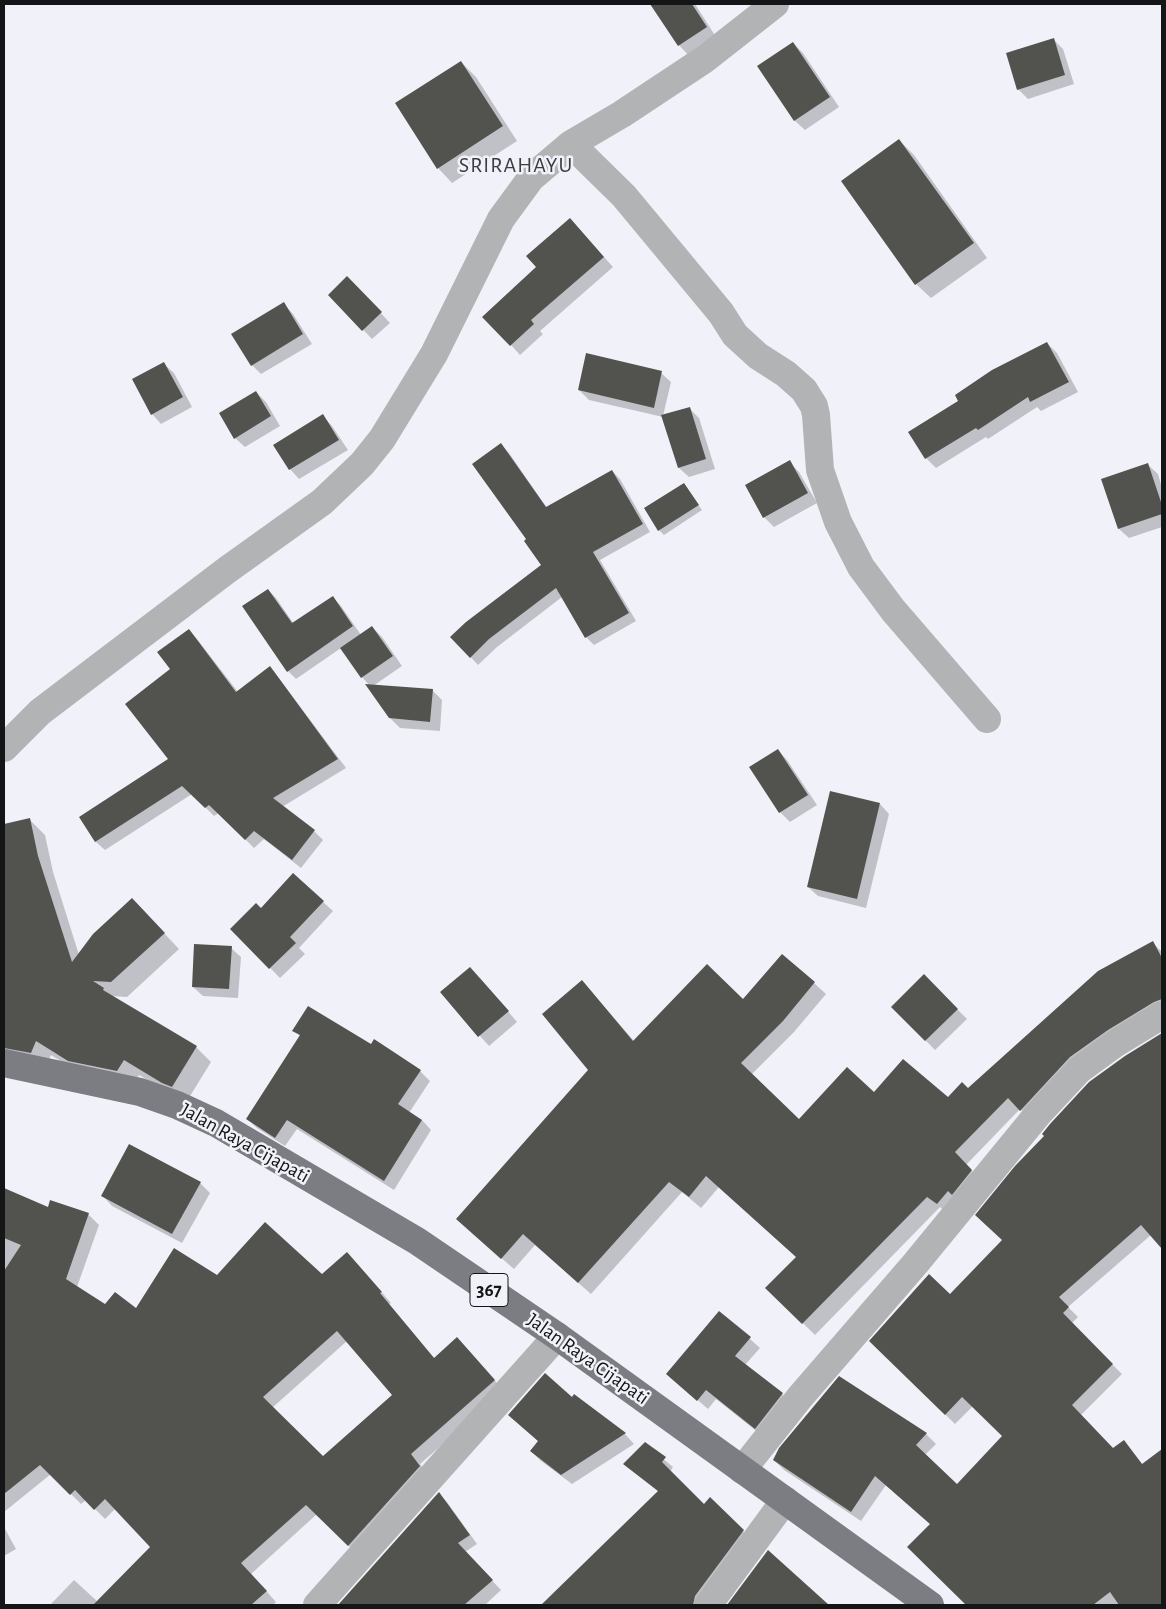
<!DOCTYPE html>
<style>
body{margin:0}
#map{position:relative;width:1166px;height:1609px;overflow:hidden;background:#f1f2f9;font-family:"Alegreya Sans",sans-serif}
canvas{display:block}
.frame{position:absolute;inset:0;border:5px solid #141517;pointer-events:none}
</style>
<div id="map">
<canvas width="1166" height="1609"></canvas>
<div class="frame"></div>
</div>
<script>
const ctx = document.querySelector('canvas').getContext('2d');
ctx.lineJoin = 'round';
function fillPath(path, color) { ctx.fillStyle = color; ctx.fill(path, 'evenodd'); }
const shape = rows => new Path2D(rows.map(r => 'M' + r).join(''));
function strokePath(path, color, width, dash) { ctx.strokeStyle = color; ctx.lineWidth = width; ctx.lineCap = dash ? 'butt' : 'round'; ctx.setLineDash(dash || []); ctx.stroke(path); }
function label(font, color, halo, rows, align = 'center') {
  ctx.font = font + ' "Alegreya Sans",sans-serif'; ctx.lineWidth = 5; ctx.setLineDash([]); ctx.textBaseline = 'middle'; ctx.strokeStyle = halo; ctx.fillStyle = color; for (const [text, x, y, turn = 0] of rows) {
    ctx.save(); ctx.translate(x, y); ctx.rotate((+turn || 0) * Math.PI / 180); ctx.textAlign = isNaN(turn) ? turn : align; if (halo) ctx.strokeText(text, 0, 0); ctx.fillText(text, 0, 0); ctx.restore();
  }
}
const shadow = shape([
 [651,4,695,4,716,37,688,55,679,45],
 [1053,39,1063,49,1074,84,1028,99,1018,89],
 [793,43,803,53,839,107,805,130,795,121,759,66],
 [461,62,476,77,517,141,452,183,438,168],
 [899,140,914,155,987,258,931,298,916,284],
 [579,229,613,267,540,331,543,334,520,355,511,345],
 [357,287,390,323,372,339,330,295],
 [284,304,293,314,312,344,261,374,252,365],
 [1047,343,1057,353,1078,392,1041,411,1037,407,988,439,986,437,936,468,926,458,960,401],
 [164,364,174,373,192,407,161,424,152,414],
 [661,373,671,382,663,416,689,408,699,418,715,469,689,477,679,468,663,417,589,400,579,390],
 [256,392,266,402,280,426,245,447,235,438],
 [323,416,332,426,348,450,299,479,290,469],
 [501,445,509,453,547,508,612,471,620,479,650,532,600,560,636,621,594,645,586,637,562,597,497,647,478,665,452,637,543,565,528,539],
 [789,462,799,472,817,503,774,527,764,517],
 [1148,465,1158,474,1162,488,1162,527,1129,538,1119,529],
 [684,485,702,510,664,535,659,530],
 [268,590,276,598,294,624,333,598,341,606,361,635,372,627,382,637,402,666,373,686,433,691,442,700,440,731,400,728,390,718,370,686,362,677,341,648,296,679,288,671],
 [189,630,197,639,238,692,270,668,278,677,346,768,282,807,314,831,323,840,301,868,264,839,254,848,219,813,214,816,192,794,105,850,96,842,80,817,169,759,171,670],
 [778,750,787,760,817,805,790,822,780,812],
 [880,804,889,814,866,908,818,896,808,887],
 [30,820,45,835,53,872,79,955,147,915,179,949,127,997,112,996,196,1047,211,1062,187,1101,178,1098,139,1075,133,1086,85,1076,51,1055,46,1067,4,1062,4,825],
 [323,902,333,911,299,948,305,954,280,978,232,929,261,909],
 [1152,942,1162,952,1162,1015,1033,1121,1020,1109,966,1165,983,1182,949,1215,940,1207,815,1335,767,1288,797,1257,719,1187,701,1208,682,1192,591,1294,535,1245,514,1269,469,1230,590,1070,582,981,634,1041,743,1000,814,983,826,994,794,1032,751,1075,799,1120,874,1094,948,1098,968,1090],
 [231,948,241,957,238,998,203,996,193,987],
 [924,976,967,1019,935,1050,893,1007],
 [480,978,517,1022,489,1046,441,993],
 [294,1030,371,1046,374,1040,420,1071,430,1081,409,1113,422,1120,431,1130,394,1190,297,1129,285,1146,257,1128,247,1119,301,1037],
 [1162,1035,1162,1247,1151,1235,1068,1307,1078,1317,1071,1324,1122,1374,1081,1415,1113,1450,1124,1442,1144,1466,1162,1450,1162,1605,995,1605,983,1591,967,1605,909,1547,931,1525,886,1485,861,1521,784,1470,774,1460,839,1378,926,1434,936,1444,925,1455,957,1486,1004,1436,973,1406,955,1424,870,1341,950,1296,1003,1240,1125,1057],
 [200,1183,210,1193,182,1243,112,1206,103,1196],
 [4,1189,48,1208,88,1214,99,1225,77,1287,106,1306,136,1310,217,1276,322,1275,357,1264,391,1303,389,1304,435,1359,467,1349,504,1391,420,1464,429,1477,359,1556,317,1514,251,1574,276,1602,273,1605,50,1605,74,1580,98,1602,152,1547,116,1508,105,1519,86,1500,81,1504,51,1474,4,1512],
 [347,1341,393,1395,323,1458,272,1408],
 [720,1312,760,1348,745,1365,782,1394,792,1404,765,1438,716,1399,708,1409,668,1374],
 [574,1396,625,1434,634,1444,572,1484,541,1461,531,1451,539,1442,509,1415,572,1399],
 [645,1444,673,1467,670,1472,704,1506,710,1499,751,1539,703,1605,542,1605,659,1492,625,1464],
 [439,1494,447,1502,477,1544,465,1552,501,1590,485,1605,338,1605],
 [4,1527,16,1549,4,1556],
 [768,1552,828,1605,729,1605]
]);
const building = shape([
 [650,4,692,4,707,27,678,46],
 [1054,38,1065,75,1017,90,1006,53],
 [793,42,830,97,794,121,757,66],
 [461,61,503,126,437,169,395,103],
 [899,139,974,243,915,285,841,181],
 [570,218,604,257,531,320,534,324,510,346,482,317,536,267,526,256],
 [347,276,382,312,362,331,328,295],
 [284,302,303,334,251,366,231,334],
 [1047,342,1069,382,1030,402,1028,397,978,430,976,428,925,459,908,432,958,401,955,395,992,370],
 [586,353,662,371,654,408,578,390],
 [164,362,183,397,151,415,132,379],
 [256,391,271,416,234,439,219,413],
 [690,407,706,459,678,468,661,415],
 [323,414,339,440,289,470,273,445],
 [501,443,546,507,612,470,643,524,593,552,629,613,585,638,556,588,489,639,470,658,450,637,466,622,541,565,524,541,526,539,472,464],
 [790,460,808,493,763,518,745,485],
 [1148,463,1162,505,1162,514,1118,529,1101,479],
 [684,483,699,505,658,531,644,508],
 [268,589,292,623,333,596,353,626,287,672,242,606],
 [372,626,393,656,361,678,340,648],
 [189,629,236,692,270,666,338,759,273,798,315,830,292,860,254,831,245,840,209,805,205,808,182,786,95,842,79,817,168,759,125,704,170,669,157,652],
 [365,684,433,689,430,722,389,718],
 [778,749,808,795,779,813,749,767],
 [830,791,880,803,857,899,807,887],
 [30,818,38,856,72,962,93,934,132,898,165,933,111,982,93,981,104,988,103,990,197,1046,172,1087,162,1083,124,1060,117,1071,68,1061,36,1041,31,1053,4,1048,4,824],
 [293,873,324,901,290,937,296,943,269,969,230,929,256,903,261,908],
 [1153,941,1162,958,1162,999,1154,1002,1108,1030,1070,1057,1020,1111,1008,1098,955,1152,972,1170,952,1195,948,1191,937,1204,927,1197,802,1324,765,1288,796,1257,706,1176,689,1197,669,1182,578,1283,523,1234,501,1259,456,1219,588,1070,542,1014,582,980,633,1041,707,964,743,999,782,954,815,982,783,1021,741,1063,799,1119,847,1067,874,1092,903,1059,948,1097,962,1082,968,1088,1098,971],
 [194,944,232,946,229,989,192,987],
 [470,967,509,1011,478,1037,440,992],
 [924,974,958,1009,925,1041,891,1007],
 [308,1006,371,1044,374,1039,421,1070,398,1104,422,1120,384,1181,287,1120,275,1138,246,1119,300,1035,292,1031],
 [1162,1033,1162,1249,1141,1225,1059,1297,1069,1307,1063,1313,1113,1364,1072,1405,1113,1448,1124,1440,1142,1464,1162,1449,1162,1605,1119,1605,1110,1592,1093,1605,966,1605,907,1547,930,1524,875,1476,851,1512,773,1460,779,1448,839,1376,927,1433,916,1445,957,1484,1002,1436,962,1397,945,1415,869,1341,929,1274,950,1294,1002,1240,975,1215,1015,1166,1044,1136,1042,1134,1050,1124,1089,1082,1125,1056],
 [129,1144,201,1182,172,1234,101,1196],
 [4,1188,48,1207,50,1200,89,1213,66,1279,105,1304,115,1292,136,1308,174,1248,217,1275,265,1222,322,1274,347,1252,382,1292,380,1293,434,1358,457,1337,495,1380,411,1454,420,1466,348,1546,306,1505,241,1563,267,1591,251,1605,93,1605,150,1547,105,1499,94,1510,75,1490,70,1495,40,1465,4,1494,4,1271,21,1245,4,1238],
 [337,1331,392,1395,323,1456,263,1397],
 [719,1311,751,1337,735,1356,783,1393,755,1429,706,1390,697,1401,666,1374],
 [545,1373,572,1397,574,1394,626,1433,561,1475,530,1451,538,1441,508,1415],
 [645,1442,666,1457,662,1462,704,1504,710,1497,744,1530,695,1596,693,1605,541,1605,658,1491,623,1464],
 [439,1492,470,1535,458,1543,493,1580,464,1605,338,1605],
 [768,1550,829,1605,727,1605]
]);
const minor = shape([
 [571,144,624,196,721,313,735,335,758,356,786,374,804,390,814,406,816,415,820,470,838,522,861,567,893,610,987,719],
 [4,748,40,712,227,570,322,502,362,464,382,439,434,354,501,219,531,178,571,144,622,114,705,59,775,4],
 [742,1470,800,1397,915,1264,1038,1114,1079,1070,1116,1043,1162,1015],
 [317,1605,557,1336],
 [708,1605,785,1500]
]);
const primary = shape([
 [4,1063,140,1092,177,1105,216,1123,257,1147,417,1241,557,1336,930,1605]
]);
const shields = [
 [489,1290,38]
];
const shieldNames = [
 ["367",489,1290]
];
const streetNames = [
 ["Jalan Raya Cijapati",245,1143,29],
 ["Jalan Raya Cijapati",588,1359,35]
];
const quarterNames = [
 ["SRIRAHAYU",516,165]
];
fillPath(shadow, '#0003');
fillPath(building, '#52534e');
strokePath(minor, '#b2b3b5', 28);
strokePath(primary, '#7c7d82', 28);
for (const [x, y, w] of shields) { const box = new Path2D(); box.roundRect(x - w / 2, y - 16.5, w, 33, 4); ctx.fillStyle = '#f1f2f9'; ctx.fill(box); strokePath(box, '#141517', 1); }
label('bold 19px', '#141517', null, shieldNames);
label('20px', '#141517', '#f1f2f9', streetNames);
ctx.letterSpacing = '1px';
label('22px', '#3c3d42', '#f1f2f9', quarterNames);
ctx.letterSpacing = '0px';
</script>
